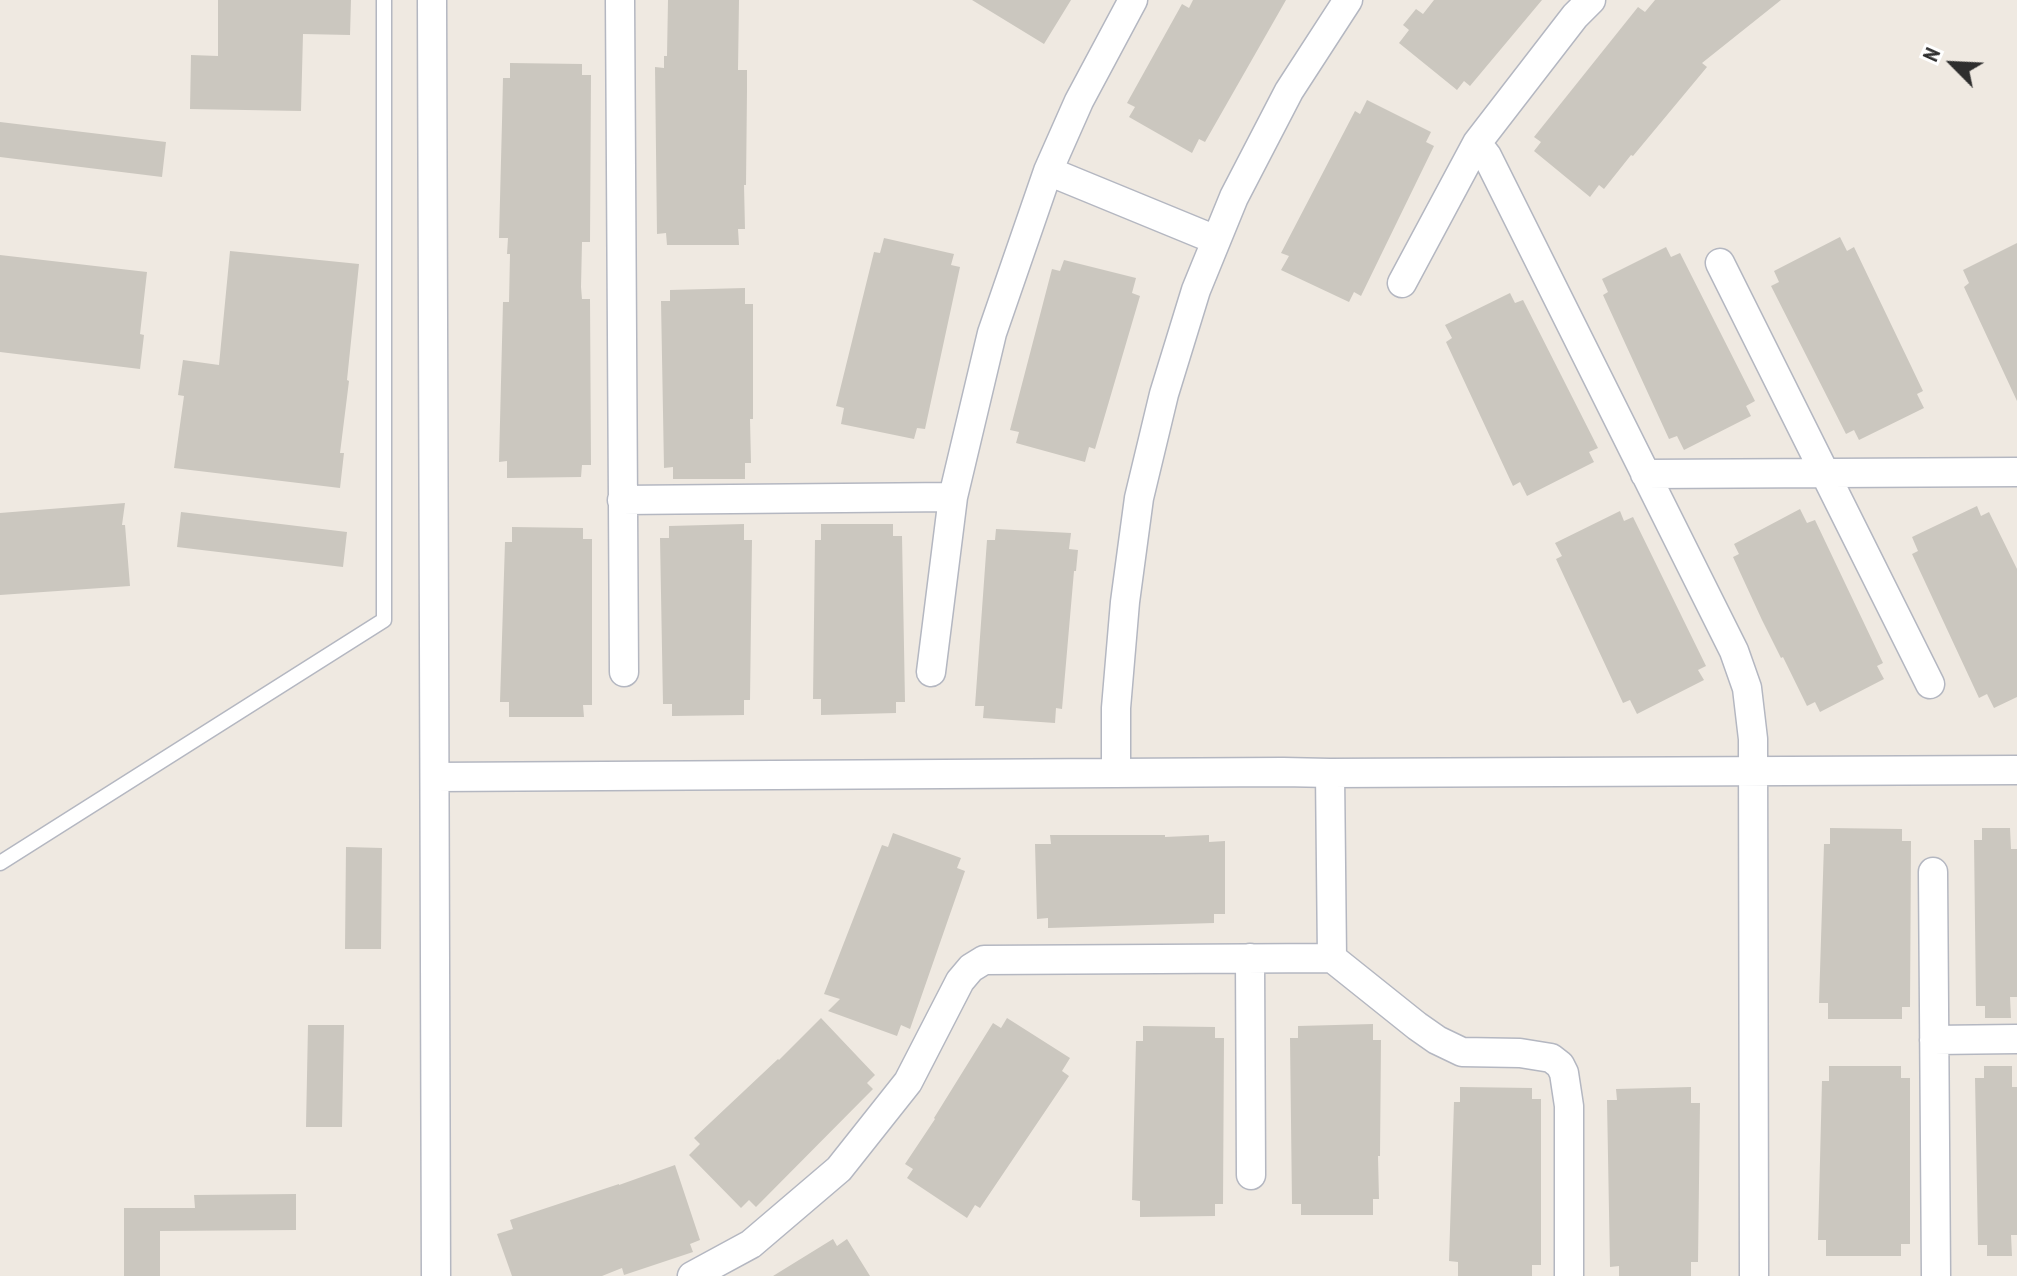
<!DOCTYPE html>
<style>
body{margin:0}
#map{position:relative;width:2017px;height:1276px;overflow:hidden;background:#efe9e1;font-family:"PT Sans Narrow",sans-serif}
canvas{display:block}
.north{position:absolute;left:1913px;top:24px;width:80px;height:80px;-webkit-text-stroke:6px #fff;paint-order:stroke;rotate:294deg;font-size:22px;font-weight:700;line-height:32px;text-align:center;color:#2e2e2e}
.north::after{content:'';display:block;margin:auto;width:28px;height:36px;background:#2e2e2e;clip-path:polygon(50% 0,100% 100%,50% 72%,0 100%)}
</style>
<div id="map">
<canvas width="2017" height="1276"></canvas>
<div class="north">N</div>
</div>
<script>
const ctx = document.querySelector('canvas').getContext('2d');
ctx.lineJoin = 'round';
function fillPath(path, color) { ctx.fillStyle = color; ctx.fill(path, 'evenodd'); }
const shape = rows => new Path2D(rows.map(r => 'M' + r).join(''));
function strokePath(path, color, width, dash) { ctx.strokeStyle = color; ctx.lineWidth = width; ctx.lineCap = dash ? 'butt' : 'round'; ctx.setLineDash(dash || []); ctx.stroke(path); }
const building = shape([
 [218,0,351,0,350,35,303,34,301,111,190,109,191,55,218,56],
 [668,0,739,0,738,70,747,70,747,91,746,185,744,185,745,229,738,229,739,245,667,245,666,233,657,234,655,67,664,68,664,56,667,56],
 [972,0,1071,0,1044,44],
 [1193,0,1286,0,1205,142,1199,139,1192,153,1129,117,1135,107,1127,103,1182,4,1189,8],
 [1434,0,1542,0,1470,86,1464,81,1457,90,1399,43,1409,30,1403,25,1416,9,1423,14],
 [1655,0,1781,0,1702,63,1707,67,1633,156,1631,155,1604,189,1599,185,1590,197,1534,151,1541,142,1534,137,1638,7,1645,12],
 [510,63,582,64,582,75,591,75,590,242,582,242,581,287,582,299,590,299,591,465,582,465,581,477,507,478,507,461,499,462,503,302,509,302,510,254,507,254,508,238,499,238,502,122,503,78,510,78],
 [1367,100,1431,132,1426,142,1434,146,1361,296,1354,292,1349,302,1281,270,1289,256,1281,253,1355,111,1360,114],
 [0,122,166,142,162,177,0,157],
 [1840,237,1847,251,1854,247,1923,391,1917,394,1924,408,1859,440,1854,430,1846,434,1771,286,1779,282,1774,271],
 [884,238,954,254,951,265,960,267,925,429,917,428,914,439,841,424,844,408,836,406,874,252,880,253],
 [2017,243,2017,401,1964,287,1969,283,1963,270],
 [1666,247,1671,257,1680,253,1755,401,1746,406,1751,416,1684,450,1677,436,1669,439,1603,295,1608,292,1602,279],
 [230,251,359,264,347,380,349,381,340,453,344,453,340,488,174,468,184,396,178,395,183,360,219,365],
 [0,255,147,272,140,334,144,335,140,369,0,352],
 [1064,260,1136,278,1132,293,1140,296,1095,449,1089,447,1085,462,1016,443,1019,432,1010,430,1052,269,1060,271],
 [745,288,745,304,753,304,753,419,750,419,751,463,745,463,745,479,673,479,673,467,664,468,661,301,670,301,670,290],
 [1510,293,1515,303,1523,300,1598,448,1589,452,1594,462,1527,496,1520,482,1513,486,1446,342,1452,338,1445,325],
 [125,503,122,525,125,525,130,586,0,595,0,513],
 [1977,506,1981,516,1989,512,2017,569,2017,697,1994,708,1987,694,1979,698,1912,554,1918,551,1912,537],
 [1800,509,1807,523,1815,520,1883,663,1877,666,1884,679,1820,712,1815,702,1807,706,1783,657,1781,658,1762,620,1733,557,1739,554,1734,544],
 [1620,511,1624,521,1633,517,1706,666,1698,670,1704,680,1637,714,1630,700,1623,703,1556,559,1562,556,1555,543],
 [181,512,347,532,343,567,177,547],
 [744,524,744,540,752,540,750,700,744,700,744,715,672,716,672,704,663,704,660,538,669,538,669,526],
 [821,524,893,524,893,536,902,536,905,702,896,702,896,713,821,715,821,699,813,699,815,540,821,540],
 [512,527,583,528,583,539,592,539,592,705,583,705,584,717,509,717,509,702,500,702,505,542,512,542],
 [996,529,1071,533,1069,549,1078,550,1076,571,1074,571,1062,709,1056,708,1055,723,983,718,984,706,975,706,987,540,995,540],
 [1830,828,1902,829,1902,841,1911,841,1910,1007,1902,1007,1902,1019,1828,1019,1828,1003,1819,1003,1824,844,1830,844],
 [1982,828,2010,828,2011,849,2017,849,2017,997,2010,997,2011,1018,1985,1018,1985,1006,1976,1006,1974,840,1982,840],
 [893,833,961,858,957,868,965,871,910,1029,901,1025,897,1036,828,1011,840,999,824,994,882,845,888,847],
 [1050,835,1165,835,1165,837,1209,835,1209,842,1225,841,1225,914,1214,914,1214,923,1048,928,1048,918,1037,919,1035,844,1051,844],
 [346,847,382,848,381,949,345,949],
 [821,1018,875,1075,867,1083,873,1089,756,1207,749,1200,741,1208,689,1155,700,1144,694,1138,778,1059,779,1060],
 [1007,1018,1070,1058,1062,1071,1069,1076,980,1208,975,1205,967,1218,907,1178,913,1169,905,1164,935,1119,934,1118,993,1023,1001,1028],
 [1373,1024,1373,1040,1381,1040,1380,1156,1378,1156,1379,1199,1373,1199,1373,1215,1301,1215,1301,1204,1292,1204,1290,1038,1298,1038,1298,1026],
 [308,1025,344,1025,342,1127,306,1127],
 [1143,1026,1215,1027,1215,1038,1224,1038,1223,1204,1215,1204,1215,1216,1140,1217,1140,1201,1132,1200,1136,1041,1143,1041],
 [1829,1066,1901,1066,1901,1078,1910,1078,1910,1244,1901,1244,1901,1256,1826,1256,1826,1240,1818,1240,1822,1081,1829,1081],
 [1984,1066,2012,1066,2012,1087,2017,1087,2017,1235,2011,1235,2012,1256,1987,1256,1987,1245,1978,1245,1975,1078,1984,1078],
 [1460,1087,1532,1088,1532,1099,1541,1099,1541,1265,1532,1265,1532,1276,1458,1276,1458,1262,1449,1261,1454,1102,1460,1102],
 [1691,1087,1691,1103,1700,1103,1698,1262,1691,1262,1691,1276,1619,1276,1619,1266,1610,1267,1607,1100,1617,1100,1616,1089],
 [675,1165,700,1240,690,1244,693,1252,624,1275,622,1268,602,1276,512,1276,497,1234,513,1229,510,1220,619,1184,619,1185],
 [296,1194,296,1230,160,1231,160,1276,124,1276,124,1208,195,1208,194,1195],
 [833,1239,837,1246,847,1239,870,1276,773,1276]
]);
const service = shape([
 [0,863,384,620,384,0]
]);
const minor = shape([
 [432,0,436,1276],
 [620,0,624,672],
 [1477,143,1487,156,1698,579,1734,651,1747,688,1753,739,1754,1276],
 [1048,171,1216,240],
 [1720,263,1930,684],
 [1402,283,1477,143,1575,16,1591,0],
 [1645,474,2017,472],
 [622,500,953,497],
 [931,672,953,497,992,333,1048,171,1079,101,1133,0],
 [1116,772,1116,708,1125,602,1139,498,1164,394,1196,290,1234,197,1289,91,1348,0],
 [1330,773,1332,958],
 [435,777,1283,772,1330,773,2017,770],
 [1933,872,1936,1276],
 [1250,958,1251,1175],
 [1934,1040,2017,1039],
 [692,1276,751,1244,839,1169,908,1082,960,981,971,968,984,960,1332,958,1417,1026,1437,1040,1462,1052,1520,1053,1551,1058,1560,1065,1564,1073,1569,1106,1569,1276]
]);
fillPath(building, '#cbc7bf');
strokePath(service, '#b4b7c1', 17);
strokePath(minor, '#b4b7c1', 31);
strokePath(service, '#fff', 14);
strokePath(minor, '#fff', 28);
</script>
